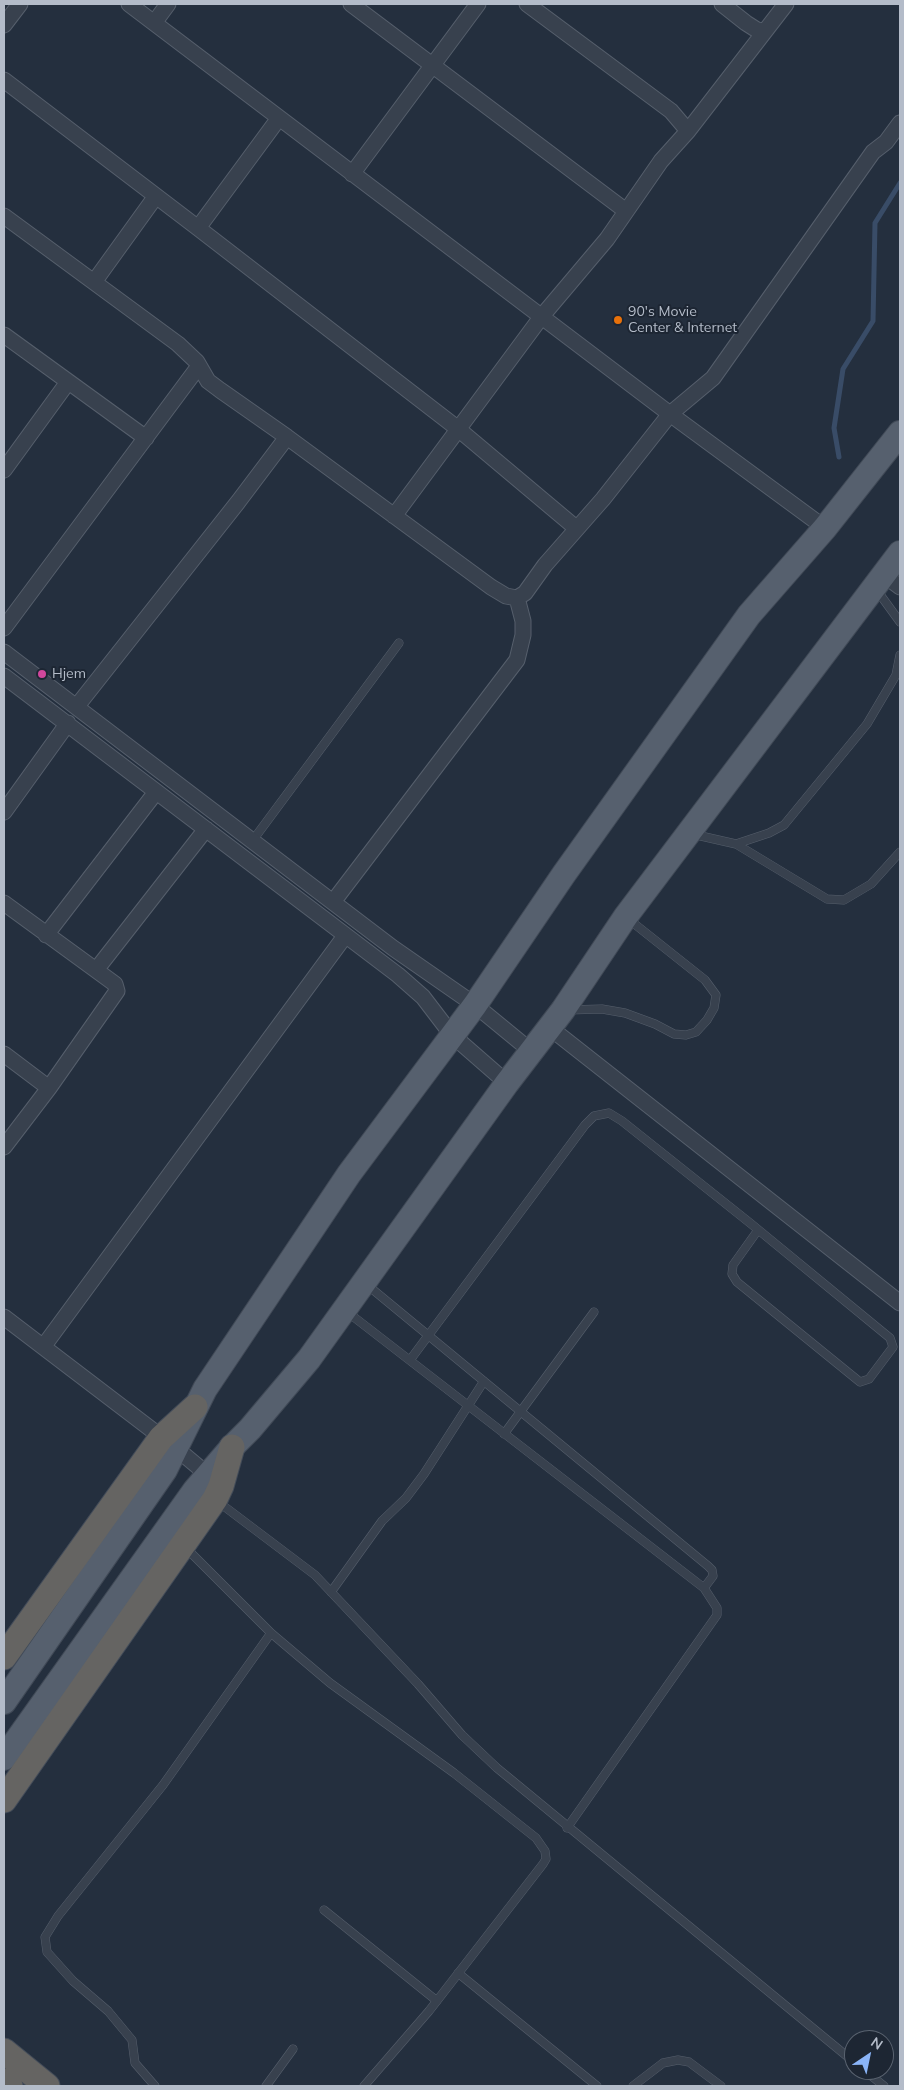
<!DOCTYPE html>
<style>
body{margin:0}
#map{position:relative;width:904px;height:2090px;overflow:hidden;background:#242f3e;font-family:Mulish,sans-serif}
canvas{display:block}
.frame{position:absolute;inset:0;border:5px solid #b4bcc9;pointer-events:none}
.north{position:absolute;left:844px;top:2030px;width:50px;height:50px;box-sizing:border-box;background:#1d2633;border:1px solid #59626f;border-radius:50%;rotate:34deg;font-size:14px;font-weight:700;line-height:20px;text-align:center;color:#b4bcc9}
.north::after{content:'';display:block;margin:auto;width:18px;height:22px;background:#8ab4f8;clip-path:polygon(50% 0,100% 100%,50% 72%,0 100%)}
</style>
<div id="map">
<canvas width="904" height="2090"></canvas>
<div class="frame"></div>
<div class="north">N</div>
</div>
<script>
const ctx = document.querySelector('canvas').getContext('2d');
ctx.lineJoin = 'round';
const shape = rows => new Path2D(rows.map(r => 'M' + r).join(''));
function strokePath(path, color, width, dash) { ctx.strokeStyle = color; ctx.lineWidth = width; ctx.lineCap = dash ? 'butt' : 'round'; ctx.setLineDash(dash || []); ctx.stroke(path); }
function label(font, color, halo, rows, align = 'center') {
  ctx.font = font + ' Mulish,sans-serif'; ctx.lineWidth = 4; ctx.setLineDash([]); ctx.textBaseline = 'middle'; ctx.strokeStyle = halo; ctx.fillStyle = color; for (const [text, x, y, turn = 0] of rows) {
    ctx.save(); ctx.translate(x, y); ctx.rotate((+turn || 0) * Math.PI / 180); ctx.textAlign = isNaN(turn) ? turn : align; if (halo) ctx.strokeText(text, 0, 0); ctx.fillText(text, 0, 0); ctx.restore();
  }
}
const stream = shape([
 [839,457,834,428,843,369,873,321,875,223,900,183]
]);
const service = shape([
 [876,589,900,622],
 [692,834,736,844,769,833,784,825,867,724,896,675,900,655],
 [253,840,399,643],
 [736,844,827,899,844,900,871,884,900,852],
 [567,1010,602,1009,625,1013,655,1024,674,1034,686,1035,696,1032,707,1020,714,1008,716,995,705,980,627,918],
 [366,1284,708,1566,712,1570,713,1576,704,1588],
 [346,1311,704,1588,717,1608,717,1615,567,1828],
 [410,1360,585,1125,594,1116,609,1113,622,1121,750,1223,890,1338,893,1347,869,1379,860,1382,737,1282,732,1274,733,1265,758,1230],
 [504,1434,594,1312],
 [217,1501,315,1575,418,1684,462,1735,497,1768,854,2062],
 [186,1548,271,1633,330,1683,454,1773,536,1838,545,1851,546,1859,543,1864,429,2011,364,2086],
 [331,1592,382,1521,406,1498,424,1474,484,1381],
 [324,1910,437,2001],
 [458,1973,597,2086],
 [864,2070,884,2086],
 [155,2086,135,2063,132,2040,108,2011,73,1981,47,1952,45,1937,58,1916,163,1785,271,1633],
 [266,2086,293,2049],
 [633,2086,663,2063,678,2060,689,2062,721,2086]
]);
const minor = shape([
 [129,4,670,414,825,528],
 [351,4,626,211],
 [527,4,671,111,688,131],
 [722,4,746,23,757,30,764,31],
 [154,23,168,4],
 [4,25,20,4],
 [4,80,198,228,457,428,576,528],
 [352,174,478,4],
 [4,216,178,344,197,362,208,381,220,390,287,437,491,587,506,596,517,598,525,593,545,565,603,499,670,414,713,378,873,152,886,142,900,123],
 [198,228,279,118],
 [94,282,156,196],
 [4,335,146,438],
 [4,470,68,382],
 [394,516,542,316,607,239,661,161,688,131,786,4],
 [884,575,900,587],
 [4,628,199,366],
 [4,652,393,948,475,1005,531,1051],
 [4,676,398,975,423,997,452,1035,507,1083],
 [77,706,238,502,287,437],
 [4,812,68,723],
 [333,902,517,660,523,635,523,621,517,598],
 [4,903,115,984,117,991,49,1088,4,1147],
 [46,935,156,792],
 [96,970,206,829],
 [549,1027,900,1303],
 [4,1054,49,1088],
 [4,1317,177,1449,214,1480],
 [43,1347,345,936]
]);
const primary = shape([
 [4,1702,165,1470,205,1389,349,1174,475,1005,564,874,749,615,825,528,900,433],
 [4,1758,195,1490,232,1447,250,1429,309,1359,507,1083,563,1010,626,916,900,553]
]);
const trunk = shape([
 [4,1657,161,1438,195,1407],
 [4,1800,215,1499,221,1486,232,1447],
 [4,2051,47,2086],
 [4,2081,10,2086]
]);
const markers = [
 [618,320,5,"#e8710a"],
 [42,674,5,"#d1479c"]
];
const poiNames = [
 ["90's Movie",628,312],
 ["Center & Internet",628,328],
 ["Hjem",52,674]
];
strokePath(stream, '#394c67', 5);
strokePath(service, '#565f6c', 9);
strokePath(minor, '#565f6c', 17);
strokePath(primary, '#414a57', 26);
strokePath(trunk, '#434c59', 27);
strokePath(service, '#38414e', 8);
strokePath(minor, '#38414e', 15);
strokePath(primary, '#56606e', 24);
strokePath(trunk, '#656462', 25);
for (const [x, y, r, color] of markers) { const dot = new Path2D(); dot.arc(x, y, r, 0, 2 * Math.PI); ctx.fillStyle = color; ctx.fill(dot); strokePath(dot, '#1d2633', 2); }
label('14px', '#b4bcc9', '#1d2633', poiNames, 'left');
</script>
